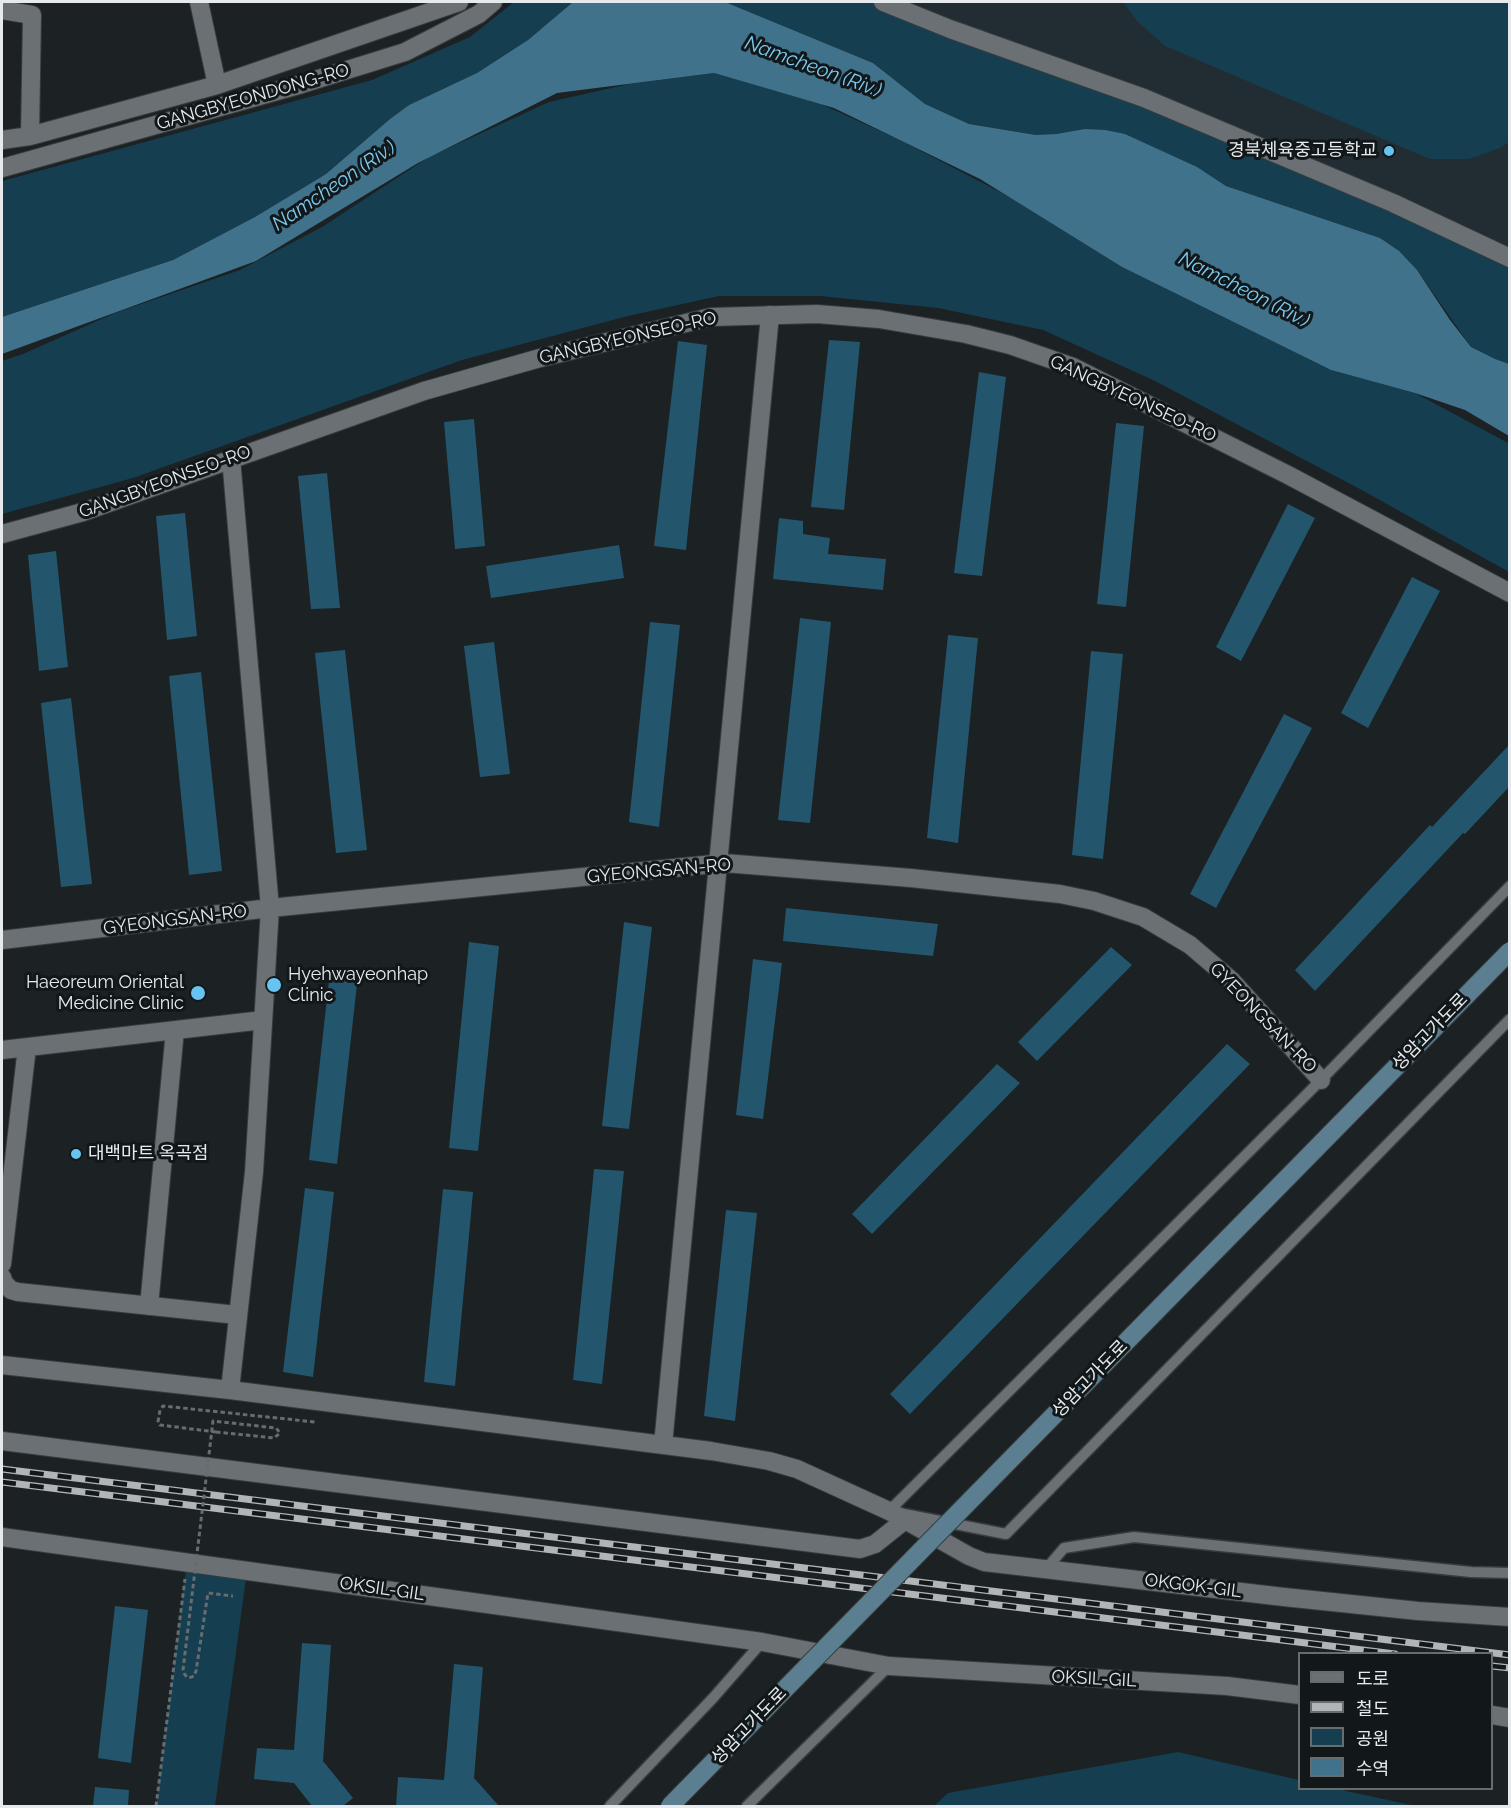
<!DOCTYPE html>
<meta charset="utf-8">
<style>
body{margin:0}
#map{position:relative;width:1511px;height:1808px;overflow:hidden;background:#1c2124;font-family:Raleway,"Noto Sans KR",sans-serif}
canvas{display:block}
.frame{position:absolute;inset:0;border:3px solid #e6eaec;pointer-events:none}
.legend{position:absolute;left:1298px;top:1652px;width:195px;height:138px;box-sizing:border-box;background:#12181a;border:2px solid #676c6e;margin:0;padding:8px 10px;list-style:none;font-size:18px;color:#e6eaec}
.legend li{display:flex;align-items:center;gap:12px;height:30px}
.legend b{width:30px;border:2px solid #676c6e}
</style>
<div id="map">
<canvas width="1511" height="1808"></canvas>
<div class="frame"></div>
<ul class="legend">
<li><b style="height:8px;background:#6a7074"></b>도로</li>
<li><b style="height:8px;background:#b1b5b7"></b>철도</li>
<li><b style="height:16px;background:#153e50"></b>공원</li>
<li><b style="height:16px;background:#41728b"></b>수역</li>
</ul>
</div>
<script>
const ctx = document.querySelector('canvas').getContext('2d');
ctx.lineJoin = 'round';
function fillPath(path, color) { ctx.fillStyle = color; ctx.fill(path, 'evenodd'); }
const shape = rows => new Path2D(rows.map(r => 'M' + r).join(''));
function strokePath(path, color, width, dash) { ctx.strokeStyle = color; ctx.lineWidth = width; ctx.lineCap = dash ? 'butt' : 'round'; ctx.setLineDash(dash || []); ctx.stroke(path); }
function label(font, color, halo, rows, align = 'center') {
  ctx.font = font + ' Raleway,"Noto Sans KR",sans-serif'; ctx.lineWidth = 6; ctx.setLineDash([]); ctx.textBaseline = 'middle'; ctx.strokeStyle = halo; ctx.fillStyle = color; for (const [text, x, y, turn = 0] of rows) {
    ctx.save(); ctx.translate(x, y); ctx.rotate((+turn || 0) * Math.PI / 180); ctx.textAlign = isNaN(turn) ? turn : align; if (halo) ctx.strokeText(text, 0, 0); ctx.fillText(text, 0, 0); ctx.restore();
  }
}
const built = shape([
 [875,2,1509,2,1509,258]
]);
const green = shape([
 [514,2,573,2,528,40,477,73,409,105,390,119,326,174,255,217,173,260,2,317,2,181,372,80,470,37],
 [725,2,874,2,1144,98,1509,258,1509,366,1489,362,1471,347,1417,270,1380,238,1226,186,1206,173,1125,134,1036,135,969,124,925,104,873,63],
 [1123,2,1509,2,1509,142,1500,148,1469,159,1430,159,1165,46,1138,22],
 [714,73,821,104,900,140,1004,194,1122,267,1331,370,1415,393,1510,444,1509,572,1358,488,1155,381,1043,330,938,308,820,296,719,296,628,316,462,360,133,478,2,514,2,361,23,354,115,313,240,270,322,227,429,157,549,102,629,84],
 [187,1562,247,1571,215,1806,156,1806],
 [1178,1752,1299,1780,1300,1788,1337,1789,1416,1806,934,1806,948,1793]
]);
const water = shape([
 [573,2,725,2,873,63,925,104,969,124,1036,135,1057,134,1085,129,1105,130,1125,134,1197,167,1226,186,1380,238,1399,251,1417,270,1450,320,1471,347,1495,359,1509,364,1509,436,1465,410,1415,393,1331,370,1122,267,980,179,834,108,714,73,557,93,418,163,256,261,2,354,2,317,173,260,255,217,326,174,390,119,409,105,477,73,528,40]
]);
const building = shape([
 [829,340,860,342,844,510,811,507],
 [678,341,707,345,686,550,654,546],
 [979,372,1006,377,982,576,954,573],
 [474,419,485,546,455,549,444,422],
 [1116,423,1144,426,1126,607,1097,604],
 [327,473,340,608,311,609,298,476],
 [1288,504,1315,518,1241,661,1216,647],
 [185,513,197,636,167,640,156,516],
 [779,518,803,521,803,534,830,538,828,554,886,559,883,590,773,579],
 [619,545,624,578,491,598,486,566],
 [56,551,68,667,39,671,28,555],
 [1412,577,1440,591,1368,728,1341,713],
 [800,618,831,622,810,823,778,820],
 [650,622,680,625,659,827,629,822],
 [948,635,978,638,958,843,927,838],
 [494,642,510,774,480,777,464,646],
 [345,650,367,850,336,853,315,653],
 [1091,651,1123,654,1103,859,1072,855],
 [201,672,222,871,189,875,169,676],
 [71,698,92,884,61,887,41,703],
 [1284,714,1312,728,1216,908,1190,894],
 [1509,745,1509,787,1465,834,1463,833,1315,991,1295,970,1430,825,1432,827],
 [786,908,938,924,933,956,783,941],
 [624,922,652,927,629,1129,602,1126],
 [469,942,499,946,478,1151,449,1148],
 [1111,947,1132,965,1037,1061,1018,1042],
 [753,959,782,963,763,1119,736,1115],
 [330,971,358,975,337,1164,309,1160],
 [1227,1044,1250,1064,910,1414,890,1394],
 [997,1064,1020,1083,872,1234,852,1214],
 [594,1169,624,1171,602,1384,573,1380],
 [305,1188,334,1192,313,1377,283,1372],
 [443,1189,473,1192,455,1386,424,1382],
 [726,1210,757,1213,735,1421,704,1416],
 [115,1606,148,1610,131,1763,98,1758],
 [302,1643,331,1645,323,1761,353,1798,343,1806,312,1806,294,1783,254,1779,257,1748,294,1750],
 [454,1664,483,1667,474,1778,499,1806,396,1806,398,1777,444,1780],
 [95,1787,129,1790,128,1806,93,1806]
]);
const path = shape([
 [216,1432,160,1425,158,1422,160,1410,163,1406,315,1422],
 [156,1806,185,1579]
]);
const service = shape([
 [1510,886,1321,1080,889,1511,1006,1534,1510,1019],
 [1046,1569,1064,1548,1134,1537,1471,1572,1510,1573],
 [610,1806,713,1698,762,1642],
 [747,1806,889,1666]
]);
const minor = shape([
 [199,2,217,85],
 [883,2,950,29,1144,98,1393,203,1510,258],
 [2,10,32,15,30,136,2,140],
 [30,136,217,85,459,2],
 [2,168,302,84,405,52,479,14,493,2],
 [2,940,270,908,724,863,911,878,1060,894,1094,901,1143,917,1190,945,1231,980,1321,1080],
 [2,1050,263,1020],
 [2,1264,27,1047],
 [2,1277,4,1283,11,1290,18,1292,237,1315],
 [149,1306,175,1030],
 [2,1365,230,1390,711,1451,769,1461,797,1469,889,1511,969,1556,984,1562,1284,1597,1418,1611,1510,1617],
 [230,1390,254,1172,270,908,231,458],
 [2,1441,860,1549,875,1544,905,1520],
 [663,1445,770,315],
 [2,1537,762,1642,889,1666,1227,1686,1300,1695],
 [1492,1715,1510,1718]
]);
const tertiary = shape([
 [2,534,83,512,424,391,540,358,711,317,817,314,879,319,966,334,1010,345,1073,367,1288,475,1510,593]
]);
const rail = shape([
 [2,1469,1510,1655],
 [2,1482,1395,1654],
 [1492,1666,1510,1668]
]);
const pathBridge = shape([
 [216,1432,274,1438,280,1433,276,1428,213,1421,183,1670,185,1675,189,1678,194,1676,196,1671,208,1593,233,1596]
]);
const secondaryBridge = shape([
 [670,1806,1510,951]
]);
const markers = [
 [1389,151,6,"#67c4f0"],
 [274,985,8,"#67c4f0"],
 [198,993,8,"#67c4f0"],
 [76,1154,6,"#67c4f0"]
];
const streetNames = [
 ["GANGBYEONDONG-RO",253,97,-16],
 ["GANGBYEONSEO-RO",628,338,-13],
 ["GANGBYEONSEO-RO",1133,399,25],
 ["GANGBYEONSEO-RO",165,482,-20],
 ["GYEONGSAN-RO",659,871,-5],
 ["GYEONGSAN-RO",175,920,-7],
 ["GYEONGSAN-RO",1263,1018,46],
 ["성암고가도로",1430,1032,-46],
 ["성암고가도로",1090,1379,-46],
 ["OKGOK-GIL",1193,1586,7],
 ["OKSIL-GIL",382,1589,8],
 ["OKSIL-GIL",1094,1679,3],
 ["성암고가도로",749,1726,-46]
];
const poiNames = [
 ["경북체육중고등학교",1377,151],
 ["Hyehwayeonhap",288,975,"left"],
 ["Clinic",288,996,"left"],
 ["Haeoreum Oriental",184,983],
 ["Medicine Clinic",184,1004],
 ["대백마트 옥곡점",88,1154,"left"]
];
const waterNames = [
 ["Namcheon (Riv.)",813,67,20],
 ["Namcheon (Riv.)",334,186,-34],
 ["Namcheon (Riv.)",1244,290,27]
];
fillPath(built, '#222d33');
fillPath(green, '#153e50');
fillPath(water, '#41728b');
fillPath(building, '#23566d');
strokePath(service, '#373c3e', 13);
strokePath(minor, '#373c3e', 20);
strokePath(tertiary, '#373c3e', 20);
strokePath(path, '#676c6f', 3, [4.5, 3]);
strokePath(service, '#6a7074', 10);
strokePath(minor, '#6a7074', 18);
strokePath(tertiary, '#6a7074', 18);
strokePath(rail, '#b1b5b7', 7);
strokePath(rail, '#12181a', 4.5, [14]);
strokePath(secondaryBridge, '#373c3e', 20, []);
strokePath(pathBridge, '#676c6f', 3, [4.5, 3]);
strokePath(secondaryBridge, '#5b7f90', 18);
for (const [x, y, r, color] of markers) { const dot = new Path2D(); dot.arc(x, y, r, 0, 2 * Math.PI); ctx.fillStyle = color; ctx.fill(dot); strokePath(dot, '#12181a', 2); }
label('18px', '#e6eaec', '#12181a', streetNames);
label('18px', '#e6eaec', '#12181a', poiNames, 'right');
label('italic 20px', '#7acaf1', '#12181a', waterNames);
</script>
